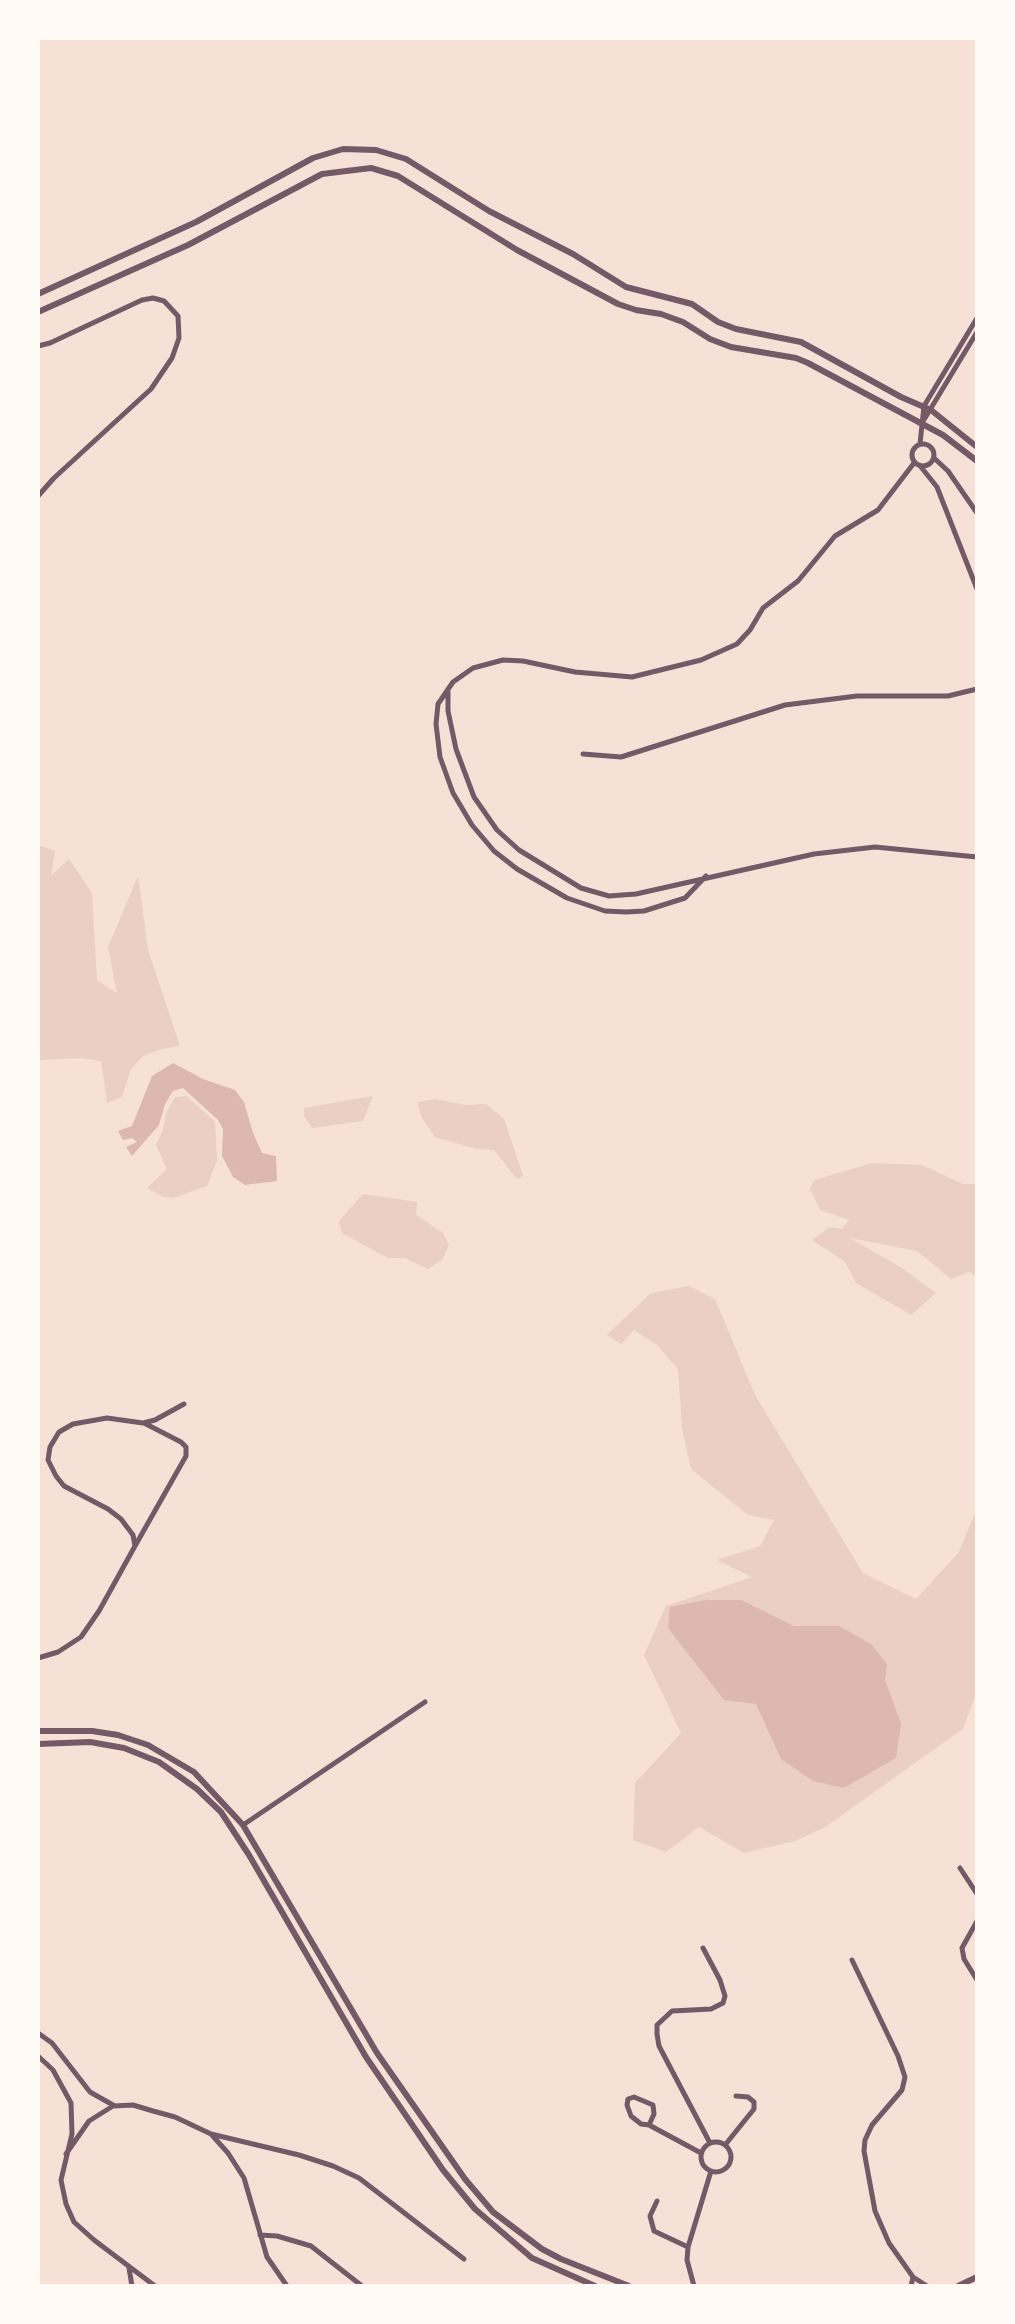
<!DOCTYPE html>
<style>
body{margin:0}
#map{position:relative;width:1015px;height:2324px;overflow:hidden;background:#f7e1d7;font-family:Rubik,sans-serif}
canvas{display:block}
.frame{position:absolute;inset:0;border:40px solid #fffaf5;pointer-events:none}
</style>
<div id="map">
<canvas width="1015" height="2324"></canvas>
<div class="frame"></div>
</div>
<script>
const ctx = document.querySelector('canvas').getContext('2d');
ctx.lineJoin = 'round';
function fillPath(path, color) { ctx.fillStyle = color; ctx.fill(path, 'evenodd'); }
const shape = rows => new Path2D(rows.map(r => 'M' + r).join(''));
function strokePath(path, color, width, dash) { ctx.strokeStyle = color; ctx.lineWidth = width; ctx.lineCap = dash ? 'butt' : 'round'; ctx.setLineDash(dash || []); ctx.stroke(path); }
const green = shape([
 [38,845,55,851,51,876,69,859,92,893,97,980,117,993,108,947,138,876,148,950,180,1046,162,1049,143,1056,131,1069,122,1097,107,1103,101,1061,82,1058,38,1060],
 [186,1096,215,1121,217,1161,207,1186,173,1198,164,1197,147,1188,167,1169,156,1145,162,1132,167,1111,175,1097],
 [373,1096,363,1121,312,1128,304,1116,304,1108],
 [435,1099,466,1105,486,1104,504,1119,523,1176,517,1179,494,1150,476,1149,435,1137,422,1118,417,1102],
 [872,1163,922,1165,963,1184,977,1184,977,1276,969,1272,951,1279,917,1251,850,1238,902,1268,936,1293,911,1315,856,1283,845,1262,812,1240,830,1227,842,1229,849,1220,820,1210,810,1189,814,1180],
 [363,1194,417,1202,416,1215,443,1233,449,1245,442,1260,428,1269,405,1258,388,1258,342,1233,339,1221],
 [689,1286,715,1299,756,1397,863,1573,916,1599,959,1552,977,1508,977,1691,963,1729,825,1827,795,1841,744,1853,699,1827,666,1852,633,1840,635,1783,681,1733,644,1655,666,1606,752,1577,717,1560,760,1546,774,1520,748,1515,691,1469,682,1429,678,1369,657,1345,634,1330,621,1344,607,1335,651,1293]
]);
const water = shape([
 [173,1063,203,1079,235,1090,244,1102,253,1133,262,1153,276,1156,277,1181,245,1185,233,1177,222,1156,223,1129,218,1120,183,1088,173,1091,165,1104,159,1125,132,1156,126,1147,137,1142,132,1138,123,1140,118,1131,132,1126,152,1076],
 [706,1600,741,1600,794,1626,839,1626,871,1644,887,1664,885,1680,901,1724,896,1758,844,1788,813,1781,781,1759,756,1704,724,1700,668,1628,670,1607]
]);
const minor = shape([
 [38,346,50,343,142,300,153,298,164,301,178,316,179,338,172,358,151,389,54,478,38,496],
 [922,423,977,332],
 '912 455a11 11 0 1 1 22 0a11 11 0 1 1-22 0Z',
 [920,444,924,406,977,318],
 [934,458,948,471,977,513],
 [921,467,937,487,977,589],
 [448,692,448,711,456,749,474,797,497,830,519,850,581,888,609,896,636,894,814,854,875,847,977,857],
 [583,754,621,757,785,705,857,696,948,696,977,689],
 [706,876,685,898,644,911,626,912,605,911,567,898,517,869,494,851,472,825,453,793,440,757,436,724,438,704,453,682,473,668,503,660,523,661,575,672,632,677,701,660,737,644,750,630,763,608,798,581,835,536,878,510,914,463],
 [135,1546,186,1456,186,1447,181,1442,144,1423],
 [38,1658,58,1652,81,1637,99,1611,135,1546,133,1535,121,1519,108,1509,64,1486,56,1476,48,1460,50,1447,59,1432,73,1424,107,1418,143,1423,155,1420,184,1404],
 [243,1825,425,1702],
 [960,1868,977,1894],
 [977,1921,962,1948,964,1959,977,1980],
 [703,1948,720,1980,725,1996,723,2003,711,2009,672,2011,657,2025,657,2034,659,2046,710,2143],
 [852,1960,898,2056,905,2077,902,2090,872,2125,865,2140,864,2151,875,2211,889,2243,913,2277,927,2286],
 [38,2033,52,2043,90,2092,113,2105],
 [38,2056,53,2070,71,2103,72,2134,61,2180,66,2204,74,2222,94,2240,155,2286],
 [649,2125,654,2114,653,2105,634,2097,628,2099,627,2105,631,2116,641,2124,649,2125,701,2153],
 [211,2134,299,2155,333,2166,359,2178,464,2259],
 '701 2157a15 15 0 1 1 30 0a15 15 0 1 1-30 0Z',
 [725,2145,754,2109,754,2102,748,2097,736,2096],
 [66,2154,89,2121,113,2106,133,2105,153,2111,175,2117,211,2134,228,2153,244,2178,267,2257,287,2286],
 [657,2201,650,2216,654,2231,688,2247],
 [260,2235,277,2236,311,2246,362,2286],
 [129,2268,132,2286],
 [694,2286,687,2260,688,2247,711,2171],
 [911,2286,913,2277]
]);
const tertiary = shape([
 [38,294,196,222,313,158,343,149,376,150,406,159,489,211,573,254,626,287,692,304,718,322,736,329,801,342,901,397,931,410,977,447],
 [38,312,188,245,322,174,371,168,398,176,517,250,618,304,636,310,661,314,683,322,710,339,731,347,796,358,808,363,943,435,977,461],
 [38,1731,92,1731,118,1735,148,1745,194,1772,243,1825,377,2053,465,2179,493,2212,542,2249,561,2259,629,2286],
 [38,1744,90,1742,124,1748,159,1762,197,1789,221,1812,249,1855,366,2057,443,2170,475,2209,532,2258,595,2286],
 [958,2286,977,2277]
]);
fillPath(green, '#ebcfc5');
fillPath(water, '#dcb8b0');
strokePath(minor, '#755966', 5);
strokePath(tertiary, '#755966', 6);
</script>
